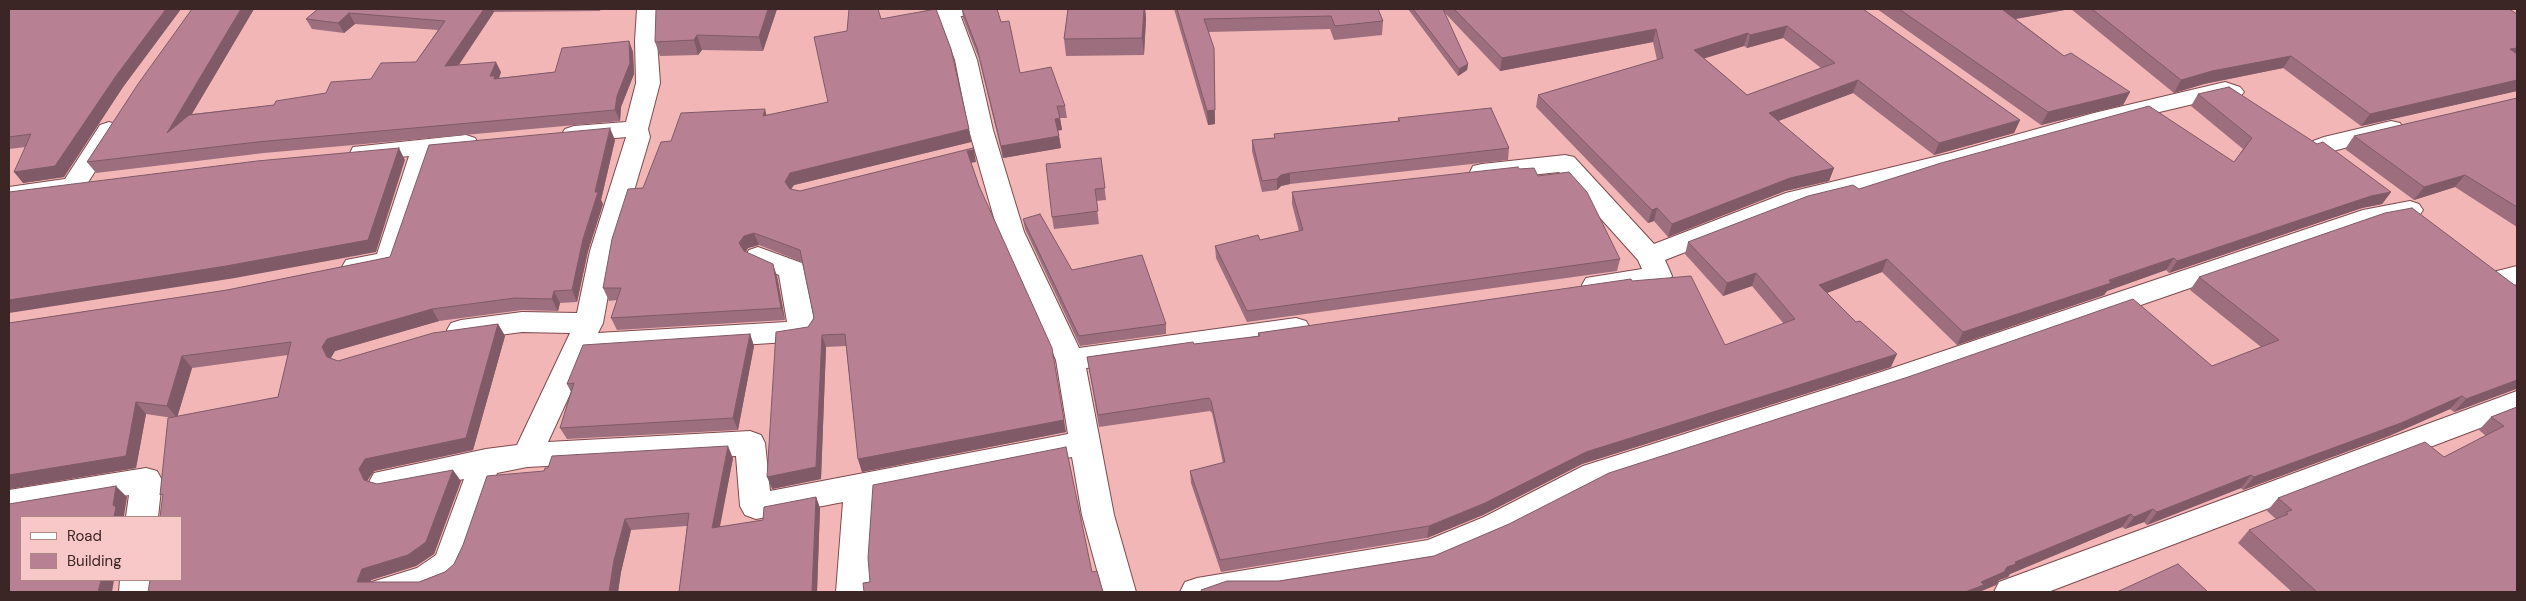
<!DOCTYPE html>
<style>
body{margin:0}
#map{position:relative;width:2526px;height:601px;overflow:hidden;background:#f2b6b7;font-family:"DM Sans",sans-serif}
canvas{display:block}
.frame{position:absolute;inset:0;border:10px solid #3c2525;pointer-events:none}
.legend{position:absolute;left:20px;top:516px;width:162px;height:65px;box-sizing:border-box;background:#f8c7c7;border:1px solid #ad8686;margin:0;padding:6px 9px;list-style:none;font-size:15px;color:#3c2525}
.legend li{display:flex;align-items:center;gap:10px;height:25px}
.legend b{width:25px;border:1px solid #ad8686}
</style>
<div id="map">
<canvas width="2526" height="601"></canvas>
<div class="frame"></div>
<ul class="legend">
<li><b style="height:6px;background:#fff"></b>Road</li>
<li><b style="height:14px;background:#b78193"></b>Building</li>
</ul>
</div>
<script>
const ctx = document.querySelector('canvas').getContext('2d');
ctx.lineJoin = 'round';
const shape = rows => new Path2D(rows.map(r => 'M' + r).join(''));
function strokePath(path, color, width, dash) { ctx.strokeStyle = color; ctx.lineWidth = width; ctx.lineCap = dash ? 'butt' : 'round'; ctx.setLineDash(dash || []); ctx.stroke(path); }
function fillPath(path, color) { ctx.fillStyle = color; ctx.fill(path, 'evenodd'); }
const minor = shape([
 [637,9,659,9,657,41,660,83,648,129,650,137,616,251,603,323,598,333,787,322,779,275,749,262,745,256,749,250,758,247,802,263,805,270,816,331,812,338,802,341,588,355,548,442,750,431,761,435,765,443,770,491,1068,434,1056,360,998,232,969,130,955,60,936,9,958,9,977,60,993,130,1024,232,1079,348,1296,318,1306,321,1310,328,1306,335,1296,338,1086,368,1114,515,1136,592,1103,592,1082,515,1072,457,875,496,869,592,836,592,843,502,756,519,745,515,740,506,736,456,527,467,497,473,469,556,460,575,452,582,428,592,368,592,372,582,417,568,436,555,464,479,385,494,374,491,369,482,374,473,486,449,517,445,570,333,522,332,461,340,451,337,447,330,451,323,461,320,522,312,577,313,590,251,626,137,574,142,565,139,562,134,565,129,574,126,626,122,636,83,635,41,637,9],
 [2225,82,2240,87,2244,92,2240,97,2232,99,2223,97,2100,126,1964,166,1803,206,1665,260,1672,276,1668,283,1596,295,1586,292,1582,285,1586,278,1642,269,1638,260,1559,172,1482,180,1473,178,1470,172,1473,166,1482,164,1565,155,1574,157,1654,244,1786,193,1951,153,2094,113,2225,82],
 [2391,121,2400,123,2403,128,2400,133,2322,154,2313,151,2310,146,2313,141,2324,137,2391,121],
 [109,122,118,125,121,130,82,192,9,203,9,187,65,179,100,125,109,122],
 [466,135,475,138,478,143,475,148,434,154,397,267,355,276,346,274,342,267,346,260,377,254,409,156,362,161,353,159,350,153,353,147,466,135],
 [2410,201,2419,204,2423,210,2419,216,2375,224,1901,388,1605,484,1506,535,1431,567,1279,592,1180,592,1185,582,1197,578,1428,540,1484,517,1583,466,1881,372,2363,210,2410,201],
 [2517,266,2517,284,2499,289,2489,287,2485,280,2489,273,2517,266],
 [2517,391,2517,414,2048,592,1994,592,1999,582,2517,391],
 [146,468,157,471,162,480,158,517,126,517,129,495,9,516,9,490,146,468],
 [120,580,152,580,152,592,119,592,120,580]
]);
const highway = shape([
 [928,9,988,9,985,14,977,16,939,16,931,14,928,9]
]);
const wall = shape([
 [9,9,181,9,123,87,64,177,23,183,26,147,9,149],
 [192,9,254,9,192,114,274,105,326,93,371,79,416,62,438,30,355,24,344,33,312,29,306,19,318,9,601,9,600,11,494,12,459,65,501,72,499,78,555,72,629,41,633,52,634,74,621,107,620,121,264,153,96,173,87,162],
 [777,9,763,51,702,50,698,55,660,56,655,42],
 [962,9,997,9,1001,22,1020,73,1065,106,1067,118,1060,118,1062,130,1058,130,1061,148,1003,158,979,59,963,18],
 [1068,9,1145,9,1146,18,1144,55,1066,56,1064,39],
 [1174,9,1378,9,1383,21,1382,35,1334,40,1330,29,1209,32,1215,124,1208,125],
 [1408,9,1863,9,2020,120,2014,133,1934,155,1853,93,1778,121,1834,168,1829,181,1785,191,1668,237,1654,221,1648,223,1536,107,1538,95,1657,60,1653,42,1500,71,1444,12,1468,64,1467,70,1458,76],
 [1783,38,1821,68,1747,95,1704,58,1744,46,1747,48],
 [1877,9,2070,9,2016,19,2064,56,2130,92,2123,105,2041,125],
 [2071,9,2509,9,2517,14,2517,91,2361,126,2283,68,2204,84,2174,93],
 [881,19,969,129,971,142,794,185,791,189,800,191,976,162,971,163,1066,432,862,472,858,459,846,346,826,347,821,479,772,489,808,327,814,318,802,262,759,245,748,248,746,252,777,276,785,320,617,330,611,318,617,300,609,301,603,288,643,188,671,141,767,115,828,102,847,31],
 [2198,94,2391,192,2382,204,2362,208,2169,273,2166,270,2107,291,2104,295,1957,345,1882,272,1826,293,1891,367,1582,464,1483,515,1427,538,1221,572,1191,483,1190,471,1223,463,1212,413,1210,411,1099,427,1087,357,1244,338,1258,336,1258,333,1632,281,1725,345,1784,324,1752,286,1723,296,1685,254,1688,242,1859,189,2234,162,2243,149,2191,106],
 [2517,98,2517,227,2455,187,2414,200,2345,149,2354,136],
 [1398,118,1509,148,1508,160,1290,184,1281,186,1277,190,1262,192,1252,151,1252,140,1274,138,1274,134,1398,121],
 [615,140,601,200,603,204,588,251,577,302,560,303,558,311,522,310,439,321,335,351,331,358,338,361,498,324,505,336,473,450,374,471,367,481,377,484,461,481,434,554,416,566,371,580,371,582,419,582,733,458,720,527,763,520,816,497,820,508,817,592,679,592,687,526,631,530,621,572,618,592,148,592,181,580,173,418,146,414,136,468,9,489,9,323,227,290,390,257],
 [288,355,278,397,177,417,192,368],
 [1101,158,1106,200,1096,201,1099,224,1054,229,1052,217],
 [1519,169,1538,176,1620,259,1617,271,1247,322,1216,258,1215,246,1260,240,1299,231,1292,204,1292,192],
 [1023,219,1072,270,1166,324,1166,334,1080,346,1025,229],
 [2199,277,2517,287,2517,390,2516,389,2454,412,2450,409,2389,436,2243,490,2241,488,2147,525,2144,522,2125,529,2122,527,2010,574,2008,577,1999,580,1996,585,1979,592,1201,592,1201,590,1279,581,1434,556,2212,366,2261,347,2190,290],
 [750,334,754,346,738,430,567,439,560,428,571,392,567,384],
 [2517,407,2517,592,2292,592,2238,543,2249,530,2276,519,2267,511,2278,498,2444,457,2486,436,2479,430,2491,417]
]);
const shadedWall = shape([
 [166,9,181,9,123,87,64,177,23,183,14,172,116,76],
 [241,9,254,9,174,144,167,133],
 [484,9,493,9,494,12,451,76,445,66],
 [768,9,777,9,763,51,759,37],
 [1144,9,1145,9,1146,18,1144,55,1142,38],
 [2008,9,2070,9,1998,22,2003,10],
 [349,13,355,24,344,33,338,23],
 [1787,26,1783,38,1747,48,1750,35],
 [1656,29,1653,42,1500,71,1502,58],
 [1748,33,1744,46,1690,63,1694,50],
 [697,35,702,50,698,55,694,40],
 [629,41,633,52,634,74,621,107,620,121,615,110,617,96],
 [1214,48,1215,124,1208,125,1207,111],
 [2517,48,2517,59,2510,49],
 [2291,56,2283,68,2204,84,2174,93,2181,80,2212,71],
 [496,62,501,72,498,81,490,76],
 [1468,64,1467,70,1458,76,1459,69],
 [1858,80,1853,93,1765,126,1769,113],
 [2517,80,2517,91,2361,126,2370,114],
 [2130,92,2123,105,2041,125,2048,112],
 [765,109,768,121,763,116],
 [1060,118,1062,130,1056,131,1055,119],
 [2020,120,2014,133,1934,155,1939,143],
 [610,128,615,140,601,200,603,204,588,251,577,302,572,290,583,239],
 [969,129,971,142,794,185,788,194,785,182,790,173],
 [1059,136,1061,148,1003,158,1001,146],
 [399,148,405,160,376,252,235,278,9,313,9,300],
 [974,150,976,162,970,163,967,151],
 [1834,168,1829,181,1785,191,1668,237,1672,224,1790,178],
 [1290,173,1290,184,1281,186,1277,190,1277,179,1281,175],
 [2465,175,2455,187,2414,200,2424,187],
 [2391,192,2382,204,2362,208,2169,273,2177,261,2371,196],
 [1657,208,1654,221,1648,223,1652,210],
 [754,233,759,245,748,248,743,255,739,243,744,236],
 [2174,258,2166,270,2107,291,2104,295,1957,345,1963,332],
 [1887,259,1882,272,1814,298,1819,285],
 [773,264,777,276,785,320,781,308],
 [1756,273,1752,286,1723,296,1727,283],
 [554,291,560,303,558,311,552,299],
 [432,309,439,321,335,351,330,359,327,357,322,347,327,339],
 [498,324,505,336,473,450,374,471,367,481,364,480,359,469,365,459],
 [750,334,754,346,738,430,733,418],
 [822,335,826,347,821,479,772,489,767,477],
 [1897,354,1891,367,1582,464,1483,515,1427,538,1429,526,1586,452],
 [182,356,192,368,177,418,167,406],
 [2517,380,2517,388,2516,389,2454,412,2466,399],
 [2462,396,2450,409,2389,436,2243,490,2254,477],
 [136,402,146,414,136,468,9,489,9,475],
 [1064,420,1066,432,862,472,858,459],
 [728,446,733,458,717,540,712,528],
 [453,470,461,481,434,554,416,566,371,580,367,592,357,582,362,569],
 [2251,475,2241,488,2147,525,2157,512],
 [116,486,127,497,124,516,125,517,114,517,113,505],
 [816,497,820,508,817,592,812,592],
 [2153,509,2144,522,2125,529,2134,517],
 [2131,514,2122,527,2010,574,2008,577,1999,580,1996,585,1979,592,1965,592,1981,582,2015,562],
 [625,519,631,530,621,572,618,592,609,592,614,560],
 [101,580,114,580,112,592,98,592]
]);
const building = shape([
 [9,9,166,9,116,76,55,166,14,172,31,134,9,137,9,9],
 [192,9,241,9,167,133,189,115,274,105,276,101,326,93,331,82,371,79,381,63,416,62,445,21,349,13,338,23,306,19,318,9,484,9,445,66,496,62,490,76,495,76,494,79,555,72,562,48,629,41,630,63,617,96,615,110,257,142,87,162,138,84,192,9],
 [656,9,768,9,759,37,697,35,694,40,655,42,656,9],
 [849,9,878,9,881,19,936,9,951,49,969,129,790,173,785,182,790,189,800,191,973,148,974,150,967,151,979,186,1052,348,1064,420,858,459,845,334,822,335,816,467,767,477,776,332,808,327,814,318,800,250,754,233,744,236,739,243,744,251,773,264,781,308,611,318,621,288,603,288,612,239,628,189,643,188,661,142,671,141,681,113,765,109,763,116,828,102,814,37,847,31,849,9],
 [962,9,997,9,1001,22,1009,21,1020,73,1051,67,1065,106,1057,106,1060,118,1055,119,1059,136,1001,146,977,48,962,9],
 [1068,9,1144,9,1142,38,1064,39,1068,9],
 [1177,9,1378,9,1383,21,1335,26,1331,16,1204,19,1214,48,1215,110,1207,111,1177,9],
 [1413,9,1443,9,1468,64,1459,69,1413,9],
 [1454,9,1863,9,2020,120,1939,143,1858,80,1769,113,1834,168,1790,178,1672,224,1657,208,1652,210,1538,95,1663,58,1656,29,1502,58,1454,9],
 [1787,26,1835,63,1747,95,1694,50,1748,33,1750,35,1787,26],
 [1899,9,2008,9,2003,10,2064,56,2071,53,2130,92,2048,112,1899,9],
 [2092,9,2509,9,2517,14,2517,48,2510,49,2517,54,2517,80,2370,114,2291,56,2212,71,2181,80,2092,9],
 [2229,87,2317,144,2323,142,2391,192,2371,196,2177,261,2174,258,2109,280,2111,283,1963,332,1887,259,1819,285,1856,322,1860,321,1897,354,1586,452,1485,503,1429,526,1220,560,1190,471,1225,462,1211,401,1209,398,1098,415,1087,357,1193,342,1194,344,1244,338,1260,336,1258,333,1631,279,1632,281,1691,276,1725,345,1795,319,1756,273,1727,283,1688,242,1808,196,1853,185,1859,189,1941,163,2149,106,2234,162,2252,138,2198,94,2229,87],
 [2517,98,2517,207,2465,175,2424,187,2354,136,2517,98],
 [1491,108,1509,148,1290,173,1281,175,1277,179,1262,181,1252,140,1275,138,1274,134,1400,121,1398,118,1491,108],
 [610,128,595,192,598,192,583,239,572,290,554,291,552,299,515,298,432,309,327,339,322,347,327,357,338,361,433,333,498,324,466,438,365,459,359,469,364,480,377,484,453,470,426,542,408,555,362,569,357,582,419,582,445,572,454,564,463,545,487,476,544,471,545,468,548,468,552,456,728,446,712,528,763,520,764,507,816,497,812,592,679,592,689,513,625,519,614,560,609,592,148,592,150,580,181,580,181,517,160,517,163,494,160,495,168,418,278,397,291,342,182,356,167,406,136,402,126,456,9,475,9,323,227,290,390,257,429,145,610,128],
 [399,148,368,240,226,266,9,300,9,192,257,161,399,148],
 [1101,158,1105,188,1095,189,1098,211,1052,217,1046,164,1101,158],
 [1518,167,1519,169,1534,168,1538,176,1569,172,1587,192,1620,259,1247,311,1215,246,1258,235,1260,240,1303,230,1292,192,1518,167],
 [2412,208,2517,287,2517,380,2466,399,2462,396,2401,423,2254,477,2251,475,2157,512,2153,509,2134,517,2131,514,2015,562,2016,564,2007,567,2004,572,1981,582,1984,585,1965,592,1202,592,1201,590,1227,581,1279,581,1434,556,1509,524,1609,473,1908,377,2133,299,2212,366,2279,340,2199,277,2385,213,2412,208],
 [1040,214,1072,270,1142,255,1166,324,1079,336,1023,219,1040,214],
 [750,334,733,418,560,428,574,383,567,384,583,345,750,334],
 [2517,407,2517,592,2317,592,2249,530,2288,514,2286,512,2292,510,2278,498,2425,442,2444,457,2504,426,2491,417,2517,407],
 [1066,447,1092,572,1097,571,1103,592,864,592,863,583,870,582,868,558,873,485,1066,447],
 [116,486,113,505,116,507,114,517,21,517,21,580,101,580,98,592,9,592,9,504,116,486],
 [2178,564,2208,592,2117,592,2178,564]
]);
strokePath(minor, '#7e4a4c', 2);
strokePath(highway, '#7e4a4c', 2);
fillPath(minor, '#fff');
fillPath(highway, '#fff');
fillPath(wall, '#9d6f7e');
fillPath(shadedWall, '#805a67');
fillPath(building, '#b78193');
strokePath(building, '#805a67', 1);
</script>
